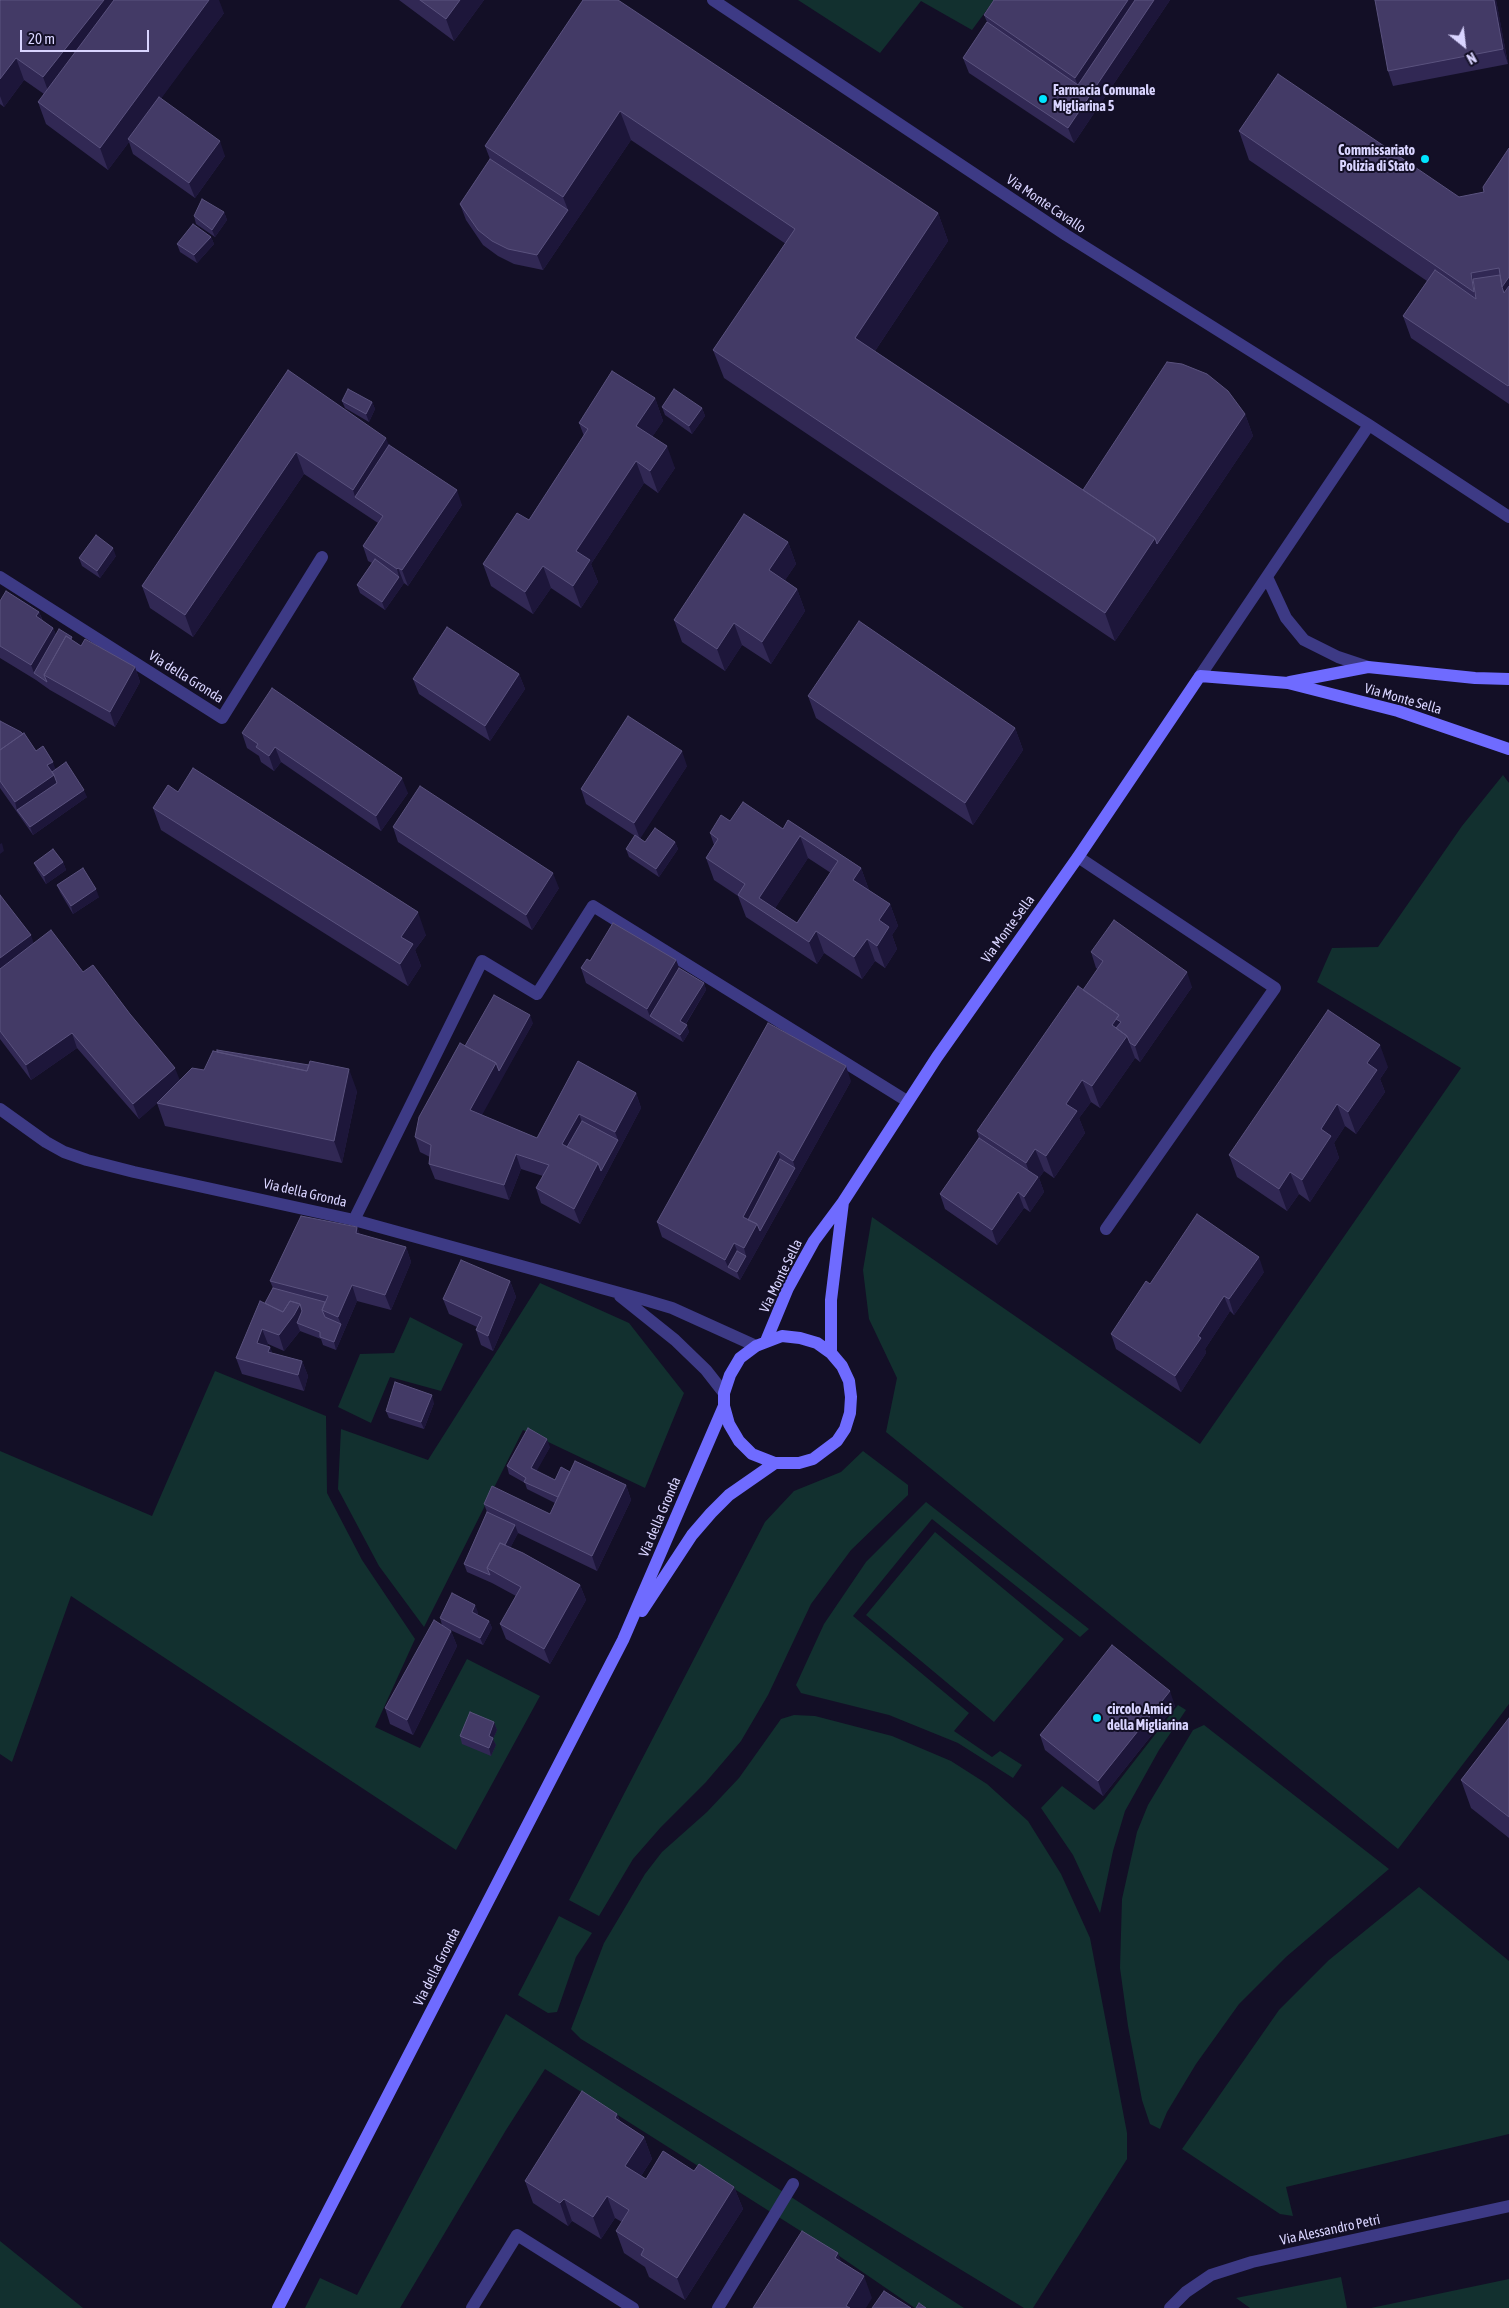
<!DOCTYPE html>
<style>
body{margin:0}
#map{position:relative;width:1509px;height:2308px;overflow:hidden;background:#130f26;font-family:"Asap Condensed",sans-serif}
canvas{display:block}
.north{position:absolute;left:1439px;top:20px;width:50px;height:50px;-webkit-text-stroke:4px #130f26;paint-order:stroke;rotate:151deg;font-size:14px;font-weight:700;line-height:20px;text-align:center;color:#d9d4ff}
.north::after{content:'';display:block;margin:auto;width:18px;height:22px;background:#d9d4ff;clip-path:polygon(50% 0,100% 100%,50% 72%,0 100%)}
.scale{position:absolute;left:20px;top:30px;width:129px;height:22px;box-sizing:border-box;border:2px solid #d9d4ff;border-top:0;padding-left:6px;font-size:15px;line-height:18px;white-space:nowrap;color:#d9d4ff;-webkit-text-stroke:4px #130f26;paint-order:stroke}
</style>
<div id="map">
<canvas width="1509" height="2308"></canvas>
<div class="north">N</div>
<div class="scale">20 m</div>
</div>
<script>
const ctx = document.querySelector('canvas').getContext('2d');
ctx.lineJoin = 'round';
function fillPath(path, color) { ctx.fillStyle = color; ctx.fill(path, 'evenodd'); }
const shape = rows => new Path2D(rows.map(r => 'M' + r).join(''));
function strokePath(path, color, width, dash) { ctx.strokeStyle = color; ctx.lineWidth = width; ctx.lineCap = dash ? 'butt' : 'round'; ctx.setLineDash(dash || []); ctx.stroke(path); }
function label(font, color, halo, rows, align = 'center') {
  ctx.font = font + ' "Asap Condensed",sans-serif'; ctx.lineWidth = 4; ctx.setLineDash([]); ctx.textBaseline = 'middle'; ctx.strokeStyle = halo; ctx.fillStyle = color; for (const [text, x, y, turn = 0] of rows) {
    ctx.save(); ctx.translate(x, y); ctx.rotate((+turn || 0) * Math.PI / 180); ctx.textAlign = isNaN(turn) ? turn : align; if (halo) ctx.strokeText(text, 0, 0); ctx.fillText(text, 0, 0); ctx.restore();
  }
}
const green = shape([
 [798,0,994,0,972,30,921,1,880,53],
 [1503,775,1509,783,1509,1704,1398,1849,886,1432,897,1378,869,1319,863,1270,872,1217,1200,1444,1461,1068,1317,982,1332,948,1378,947,1462,826],
 [540,1283,629,1323,684,1393,645,1488,523,1430,424,1627,379,1566,338,1489,341,1429,428,1460],
 [410,1317,463,1344,441,1391,390,1377,371,1423,338,1407,360,1354,394,1353],
 [215,1371,326,1416,327,1493,362,1560,415,1639,375,1727,420,1748,467,1659,540,1696,456,1850,71,1596,12,1762,0,1754,0,1451,152,1516],
 [863,1451,908,1485,908,1495,851,1550,811,1604,768,1695,741,1741,706,1782,661,1827,633,1859,599,1916,569,1900,765,1522,794,1491,841,1472],
 [926,1502,1089,1629,1080,1637,932,1519,853,1616,969,1713,954,1731,992,1757,1000,1751,1022,1765,1013,1778,958,1743,889,1715,801,1693,796,1685,824,1624,866,1562],
 [935,1532,1064,1639,994,1722,866,1615],
 [1178,1705,1186,1710,1159,1750,1125,1811,1113,1851,1100,1913,1073,1855,1041,1808,1062,1786,1094,1810,1104,1800],
 [794,1715,815,1716,892,1736,951,1761,987,1784,1028,1821,1061,1874,1090,1938,1127,2133,1127,2159,1033,2308,1024,2308,581,2039,571,2029,604,1943,645,1874,662,1852,707,1812,739,1778,781,1719],
 [1204,1725,1389,1869,1286,1957,1239,2004,1196,2064,1167,2112,1160,2129,1150,2124,1142,2100,1128,2026,1120,1968,1122,1899,1137,1832,1148,1805,1193,1730],
 [1419,1887,1509,1961,1509,2134,1286,2187,1293,2216,1280,2214,1182,2149,1279,2010,1329,1960],
 [559,1916,592,1933,576,1957,557,2012,548,2013,518,1995],
 [506,2014,964,2308,915,2308,829,2249,545,2069,506,2130,400,2308,305,2308,320,2278,357,2295],
 [0,2241,83,2308,0,2308],
 [1341,2277,1347,2308,1250,2308,1236,2298],
 [1509,2279,1509,2308,1371,2308]
]);
const lane = shape([
 [1078,857,1275,988,1106,1229]
]);
const street = shape([
 [713,0,1066,235,1369,425,1509,517],
 [0,577,222,718,322,557],
 [1267,577,1286,618,1304,640,1338,657,1368,667],
 [1200,676,1369,425],
 [0,1109,46,1142,64,1152,87,1160,134,1172,354,1220,645,1300,672,1308,756,1346],
 [354,1220,482,961,537,994,593,906,907,1101],
 [620,1296,675,1340,706,1370,724,1393],
 [472,2308,517,2235,633,2308],
 [718,2308,793,2184],
 [1170,2308,1186,2292,1211,2275,1252,2262,1509,2206]
]);
const secondary = shape([
 [1290,682,1368,667,1475,678,1509,679],
 [766,1341,788,1288,814,1241,843,1202,937,1057,1078,857,1200,676,1288,683,1398,711,1509,749],
 [831,1353,831,1300,843,1202],
 [642,1611,692,1535,711,1513,729,1495,775,1463],
 [278,2308,623,1640,724,1406,724,1393,730,1375,740,1358,756,1346,782,1336,800,1338,817,1343,831,1353,842,1366,849,1381,851,1397,850,1413,845,1429,837,1441,813,1459,799,1463,775,1463,752,1454,739,1441,729,1424,724,1406]
]);
const wall = shape([
 [399,0,484,0,454,41],
 [583,0,938,213,948,241,875,351,1083,490,1245,414,1253,436,1115,641,724,378,713,350,786,244,631,140,543,270,514,264,498,256,483,245,466,220,460,204,490,159,485,146],
 [994,0,1170,0,1074,143,969,73,963,58,987,22,984,15],
 [1496,0,1508,64,1393,86,1388,71],
 [0,1,224,13,161,98,225,156,195,198,133,154,129,142,108,170,46,124,38,102,44,94,24,80,4,107,0,104],
 [1239,131,1459,197,1484,192,1509,148,1509,404,1411,338,1403,316,1427,281,1249,160],
 [224,212,227,220,215,237,196,224,194,216],
 [211,237,214,244,197,263,180,252,177,244],
 [288,370,389,445,462,505,408,586,404,583,385,610,360,593,357,585,372,563,368,561,363,546,378,523,304,474,193,637,150,608,142,586],
 [655,398,663,421,652,437,675,468,658,493,644,483,591,564,598,582,581,608,551,588,533,614,491,586,483,564,529,520,584,436,579,423],
 [342,401,372,402,375,409,369,422,345,408],
 [662,407,702,408,705,416,692,434,665,415],
 [788,542,796,564,785,580,797,589,805,611,771,664,742,645,725,671,682,642,674,620],
 [116,556,100,578,82,566,79,558],
 [0,601,39,612,43,621,53,628,56,635,74,641,81,646,135,667,140,682,115,727,50,690,36,680,0,658],
 [519,674,525,689,490,741,419,694,413,679],
 [808,696,1015,728,1023,750,973,825,816,718],
 [0,721,36,751,87,797,33,835,0,788],
 [242,733,408,793,381,831,281,762,274,771,261,762,259,756,247,748],
 [687,766,640,838,645,842,675,842,678,849,659,877,629,857,626,849,635,836,586,804,581,789],
 [178,792,426,935,415,950,421,966,408,986,161,830,153,808],
 [788,820,861,868,869,890,890,904,898,926,892,935,897,949,885,968,875,961,862,979,824,953,817,964,746,917,738,896,714,880,706,858,714,845,710,833,730,821,783,829],
 [808,858,831,873,797,923,775,908],
 [393,827,559,888,532,930,398,842],
 [63,862,66,870,46,884,37,870,34,863],
 [57,885,99,897,73,914,60,892],
 [0,895,34,944,83,972,180,1080,204,1070,357,1091,342,1163,165,1126,157,1103,139,1119,77,1048,31,1080,0,1039],
 [1091,952,1192,987,1140,1062,1135,1058,1100,1108,1091,1102,1079,1118,1085,1133,1054,1178,1044,1171,1039,1178,1044,1192,1030,1212,1024,1208,997,1245,945,1209,940,1194,979,1138,977,1131,1083,990,1098,969,1096,968],
 [676,960,679,968,704,983,706,990,686,1024,689,1032,683,1042,586,983,581,968,590,961],
 [533,1023,481,1115,537,1138,578,1061,636,1093,641,1108,580,1224,541,1203,536,1188,543,1176,521,1169,509,1200,435,1179,429,1164,430,1157,420,1152,415,1137,465,1046],
 [1388,1067,1380,1079,1385,1092,1356,1134,1345,1126,1334,1143,1339,1158,1310,1202,1299,1194,1287,1211,1237,1177,1229,1155],
 [851,1081,740,1280,662,1237,657,1222],
 [357,1227,360,1235,406,1247,411,1262,391,1310,357,1301,336,1350,323,1345,321,1339,300,1331,284,1351,268,1344,267,1346,270,1347,272,1353,302,1361,308,1376,304,1391,242,1374,236,1358,273,1288,270,1281],
 [1264,1272,1234,1315,1230,1311,1205,1349,1206,1353,1181,1392,1116,1349,1111,1334,1150,1284],
 [510,1281,516,1297,493,1351,481,1345,476,1330,477,1327,449,1314,443,1299],
 [434,1403,424,1429,389,1418,386,1411],
 [550,1447,536,1471,555,1480,570,1472,626,1485,631,1500,597,1571,518,1533,510,1548,580,1585,586,1600,550,1664,506,1639,500,1624,516,1596,492,1583,467,1572,464,1564,487,1512,484,1504,550,1514,555,1503,527,1489,525,1483,509,1474,507,1466],
 [478,1612,477,1615,489,1621,492,1628,483,1645,446,1628,451,1631,457,1646,413,1735,390,1724,385,1708,442,1625,440,1618],
 [1175,1706,1103,1796,1045,1750,1040,1735],
 [1509,1718,1509,1838,1471,1808,1461,1780],
 [494,1722,497,1730,493,1739,496,1745,491,1756,462,1744,460,1736],
 [617,2114,620,2121,644,2137,652,2159,641,2176,646,2179,694,2171,734,2187,743,2209,685,2300,649,2277,645,2267,624,2253,616,2231,622,2222,615,2218,601,2239,572,2221,568,2226,533,2203,525,2181]
]);
const shadedWall = shape([
 [104,0,129,0,51,99,43,77],
 [209,0,219,0,224,13,130,141,128,139,129,142,108,170,100,148],
 [460,0,484,0,454,41,446,19],
 [1128,0,1151,0,1083,100,1075,78],
 [1154,0,1170,0,1074,143,1068,128],
 [1494,0,1496,0,1508,64,1503,49],
 [16,58,24,80,4,107,0,96,0,79],
 [620,111,631,140,543,270,537,255,568,210,563,197],
 [220,141,225,156,195,198,189,183],
 [224,212,227,220,215,237,212,230],
 [938,213,948,241,865,366,855,338],
 [211,237,214,244,197,263,194,255],
 [1471,273,1481,301,1484,321,1474,292],
 [1509,277,1509,305,1502,287],
 [655,398,663,421,644,449,636,426],
 [372,402,375,409,369,422,366,414],
 [702,408,705,416,692,434,689,426],
 [1245,414,1253,436,1115,641,1105,613,1155,538],
 [386,438,395,460,355,497,353,490],
 [667,446,675,468,658,493,650,471],
 [296,452,304,474,193,637,185,615],
 [636,461,644,483,591,564,598,582,581,608,573,586,576,551],
 [457,490,462,505,408,586,402,570],
 [788,542,796,564,777,592,769,570],
 [113,548,116,556,100,578,97,571],
 [543,566,551,588,533,614,525,592],
 [398,568,404,583,385,610,382,602,399,577,397,569],
 [797,589,805,611,771,664,762,642],
 [39,612,45,627,36,616],
 [734,623,742,645,725,671,717,649],
 [53,628,59,643,34,673,31,665],
 [135,667,140,682,115,727,110,712],
 [519,674,525,689,490,741,485,726],
 [1015,728,1023,750,973,825,965,803],
 [275,747,281,762,274,771,269,756],
 [682,751,687,766,640,839,634,823],
 [53,762,58,777,60,791,17,810,15,802,47,765],
 [402,778,408,793,381,831,376,816],
 [84,790,87,797,33,835,30,827],
 [800,836,808,858,770,916,759,898],
 [675,842,678,849,659,877,656,869],
 [2,843,4,851,0,854,0,844],
 [63,862,66,870,46,884,44,876],
 [861,868,869,890,853,880],
 [553,873,559,888,532,930,526,915],
 [96,889,99,897,73,914,71,906],
 [890,904,898,926,892,935,897,949,885,968,877,946,879,920],
 [418,912,426,935,415,950,421,966,408,986,400,964,401,937],
 [816,931,824,953,817,964,809,942],
 [31,935,36,950,0,978,0,958],
 [867,939,875,961,862,979,854,957],
 [676,960,682,975,650,1016,653,1024,647,1009],
 [1187,972,1192,987,1140,1062,1135,1046],
 [704,983,706,990,683,1028,680,1021],
 [530,1015,533,1023,476,1126,470,1110,496,1063],
 [1119,1015,1135,1058,1100,1108,1092,1086,1112,1025],
 [687,1025,689,1032,683,1042,680,1035],
 [72,1033,77,1048,31,1080,26,1065],
 [1380,1045,1388,1067,1380,1079,1385,1092,1356,1134,1348,1112,1367,1063],
 [846,1066,851,1081,740,1280,737,1272,746,1256,744,1248,757,1224,795,1168,793,1161],
 [175,1068,181,1083,139,1119,133,1104],
 [349,1069,357,1091,342,1163,334,1141],
 [1082,1080,1091,1102,1079,1118,1085,1133,1054,1178,1046,1156,1066,1104],
 [636,1093,641,1108,580,1224,574,1209,598,1163,618,1140,615,1132],
 [1337,1104,1345,1126,1334,1143,1339,1158,1310,1202,1302,1180,1321,1129],
 [579,1114,585,1129,565,1152,562,1144],
 [1035,1149,1044,1171,1039,1178,1044,1192,1030,1212,1024,1197,1033,1184,1026,1163],
 [778,1151,783,1166,746,1225,743,1217],
 [516,1154,521,1169,509,1200,504,1185],
 [1290,1172,1299,1194,1287,1211,1279,1189],
 [1018,1192,1024,1208,997,1245,992,1230],
 [357,1227,363,1242,356,1233],
 [734,1243,740,1258,728,1267,725,1260],
 [406,1247,411,1262,391,1310,385,1295],
 [1259,1257,1264,1272,1234,1315,1229,1299],
 [510,1281,516,1297,493,1351,488,1336],
 [352,1285,357,1301,336,1350,334,1342,341,1324,338,1317],
 [1224,1296,1230,1311,1205,1349,1206,1353,1181,1392,1175,1376,1198,1336],
 [300,1304,305,1319,297,1323,300,1331,284,1351,279,1335],
 [262,1329,268,1344,263,1358,257,1343],
 [270,1347,275,1362,268,1352],
 [302,1361,308,1376,304,1391,298,1375],
 [432,1395,434,1403,424,1429,421,1422],
 [547,1439,550,1447,534,1476,531,1468],
 [626,1485,631,1500,597,1571,592,1556],
 [515,1525,518,1533,497,1574,492,1571],
 [580,1585,586,1600,550,1664,544,1649],
 [475,1605,478,1612,474,1620,472,1612],
 [489,1621,492,1628,483,1645,480,1638],
 [451,1631,457,1646,413,1735,407,1720],
 [1170,1691,1175,1706,1103,1796,1098,1781],
 [494,1722,497,1730,493,1739,496,1745,491,1756,489,1748,489,1736],
 [617,2114,625,2136,615,2118],
 [644,2137,652,2159,633,2188,625,2166],
 [734,2187,743,2209,685,2300,677,2278],
 [607,2196,615,2218,601,2239,593,2217],
 [564,2199,572,2221,568,2226,560,2203],
 [838,2253,846,2275,835,2258],
 [864,2276,872,2298,866,2308,847,2308,846,2306]
]);
const building = shape([
 [1,0,104,0,43,77,16,58,0,79,0,1,1,0],
 [114,0,209,0,100,148,38,102,114,0],
 [420,0,460,0,446,19,420,0],
 [583,0,618,0,938,213,855,338,1155,538,1105,613,713,350,795,229,620,111,563,197,485,146,583,0],
 [994,0,1128,0,1075,78,984,15,994,0],
 [1135,0,1154,0,1068,128,963,58,987,22,1078,85,1135,0],
 [1375,0,1494,0,1503,49,1388,71,1375,0],
 [1278,74,1459,197,1484,192,1483,187,1509,148,1509,277,1502,287,1499,268,1471,273,1474,292,1239,131,1278,74],
 [159,97,220,141,189,183,128,139,159,97],
 [490,159,568,210,537,255,508,249,492,241,478,230,460,204,490,159],
 [202,199,224,212,212,230,194,216,202,199],
 [193,224,211,237,194,255,177,244,193,224],
 [1435,270,1476,299,1473,279,1500,275,1502,287,1504,293,1509,286,1509,385,1508,386,1403,316,1435,270],
 [1167,362,1182,364,1207,374,1228,391,1245,414,1157,544,1155,538,1083,490,1167,362],
 [288,370,386,438,353,490,296,452,185,615,142,586,288,370],
 [612,371,655,398,636,426,667,446,650,471,636,461,576,551,590,560,573,586,543,566,525,592,483,564,517,513,529,520,588,429,579,423,612,371],
 [348,389,372,402,366,414,342,401,348,389],
 [674,389,702,408,689,426,662,407,674,389],
 [389,445,457,490,402,570,398,568,397,569,363,546,383,516,355,497,389,445],
 [744,514,788,542,769,570,797,589,762,642,734,623,717,649,674,620,744,514],
 [96,535,113,548,97,571,79,558,96,535],
 [375,559,399,577,382,602,357,585,375,559],
 [6,591,39,612,36,616,53,628,31,665,0,646,0,601,6,591],
 [859,621,1015,728,965,803,808,696,859,621],
 [447,627,519,674,485,726,413,679,447,627],
 [59,629,72,637,71,639,66,636,44,675,47,682,34,673,59,629],
 [66,636,81,646,85,639,135,667,110,712,44,675,66,636],
 [272,688,402,778,376,816,275,747,269,756,256,747,258,744,242,733,272,688],
 [628,716,682,751,634,823,581,789,628,716],
 [0,721,21,732,23,734,0,750,0,721],
 [24,733,36,751,43,746,53,762,47,765,54,775,15,802,0,781,0,750,24,733],
 [66,762,84,790,30,827,17,810,57,783,54,775,52,772,66,762],
 [193,768,418,912,401,937,413,944,400,964,153,808,168,785,178,792,193,768],
 [420,786,553,873,526,915,393,827,420,786],
 [743,802,783,829,788,820,861,868,853,880,890,904,879,920,889,927,877,946,867,939,854,957,816,931,809,942,738,895,745,884,706,858,718,839,710,833,721,815,730,821,743,802],
 [800,836,838,861,797,923,759,898,800,836],
 [655,828,675,842,656,869,626,849,635,835,645,842,655,828],
 [53,849,63,862,44,876,34,863,53,849],
 [83,868,96,889,71,906,57,885,83,868],
 [0,895,31,935,0,958,0,895],
 [1114,920,1187,972,1135,1046,1130,1043,1127,1036,1116,1028,1121,1022,1116,1019,1119,1015,1083,990,1103,961,1091,952,1114,920],
 [613,923,676,960,647,1009,581,968,587,959,590,961,613,923],
 [51,930,83,972,93,965,130,1014,175,1068,133,1104,72,1033,26,1065,0,1031,0,969,51,930],
 [679,968,704,983,680,1021,687,1025,680,1035,650,1016,679,968],
 [1078,986,1119,1015,1112,1025,1127,1036,1092,1086,1082,1080,1066,1104,1077,1111,1046,1156,1035,1149,1026,1163,977,1131,1078,986],
 [494,995,530,1015,499,1071,496,1063,465,1046,494,995],
 [1328,1010,1380,1045,1367,1063,1377,1070,1348,1112,1337,1104,1321,1129,1331,1136,1302,1180,1290,1172,1279,1189,1229,1155,1328,1010],
 [768,1023,846,1066,793,1161,778,1151,743,1217,757,1224,744,1248,734,1243,725,1260,657,1222,768,1023],
 [460,1043,496,1063,470,1110,537,1138,578,1061,636,1093,615,1132,579,1114,562,1144,598,1163,574,1209,536,1188,549,1165,516,1154,504,1185,429,1164,431,1145,415,1137,419,1117,460,1043],
 [217,1050,309,1065,307,1071,217,1052,217,1050],
 [213,1051,307,1071,310,1061,349,1069,334,1141,157,1103,192,1068,204,1070,213,1051],
 [582,1121,618,1140,601,1171,598,1163,567,1147,582,1121],
 [979,1138,1038,1177,1024,1197,1018,1192,992,1230,940,1194,979,1138],
 [780,1159,795,1168,760,1231,757,1224,748,1220,780,1159],
 [1197,1214,1259,1257,1229,1299,1224,1296,1198,1336,1201,1338,1175,1376,1111,1334,1146,1281,1150,1284,1197,1214],
 [301,1216,357,1227,356,1233,406,1247,385,1295,352,1285,338,1317,322,1310,328,1296,270,1281,301,1216],
 [737,1251,746,1256,737,1272,728,1267,737,1251],
 [461,1260,510,1281,488,1336,476,1330,482,1317,443,1299,461,1260],
 [273,1288,325,1302,322,1310,325,1317,341,1324,334,1342,320,1337,320,1332,297,1323,302,1311,300,1304,290,1301,283,1312,265,1303,273,1288],
 [260,1301,283,1312,290,1301,300,1304,294,1315,279,1335,262,1329,257,1343,270,1347,268,1352,302,1361,298,1375,236,1358,260,1301],
 [395,1382,432,1395,421,1422,386,1411,395,1382],
 [528,1428,547,1439,531,1468,555,1480,561,1467,570,1472,558,1497,524,1482,526,1478,507,1466,528,1428],
 [575,1461,626,1485,592,1556,484,1504,492,1486,550,1514,575,1461],
 [487,1512,515,1525,505,1545,500,1543,487,1568,490,1575,464,1564,487,1512],
 [500,1543,523,1553,580,1585,544,1649,500,1624,521,1587,487,1568,500,1543],
 [452,1593,475,1605,472,1612,489,1621,480,1638,440,1618,452,1593],
 [434,1620,451,1631,407,1720,385,1708,434,1620],
 [1112,1645,1170,1691,1098,1781,1040,1735,1112,1645],
 [470,1712,494,1722,489,1736,493,1738,489,1748,460,1736,470,1712],
 [1509,1718,1509,1817,1461,1780,1509,1718],
 [582,2091,617,2114,615,2118,644,2137,625,2166,646,2179,663,2151,694,2171,699,2164,734,2187,677,2278,641,2255,644,2249,616,2231,629,2210,607,2196,593,2217,564,2199,560,2203,525,2181,582,2091],
 [802,2231,838,2253,835,2258,864,2276,846,2306,850,2308,753,2308,802,2231],
 [884,2291,911,2308,872,2308,884,2291],
 [919,2303,926,2308,916,2308,919,2303]
]);
const markers = [
 [1043,99,5,"#00e5ff"],
 [1425,159,5,"#00e5ff"],
 [1097,1718,5,"#00e5ff"]
];
const poiNames = [
 ["Farmacia Comunale",1053,91],
 ["Migliarina 5",1053,107],
 ["Commissariato",1415,151,"right"],
 ["Polizia di Stato",1415,167,"right"],
 ["circolo Amici",1107,1710],
 ["della Migliarina",1107,1726]
];
const streetNames = [
 ["Via Monte Cavallo",1046,204,34],
 ["Via della Gronda",186,677,32],
 ["Via Monte Sella",1403,699,16],
 ["Via Monte Sella",1008,929,-54],
 ["Via della Gronda",305,1193,13],
 ["Via Monte Sella",781,1276,-64],
 ["Via della Gronda",660,1517,-67],
 ["Via della Gronda",437,1967,-63],
 ["Via Alessandro Petri",1330,2230,-12]
];
fillPath(green, '#12302f');
strokePath(lane, '#3d3a85', 12);
strokePath(street, '#3d3a85', 12);
strokePath(secondary, '#6f6bff', 12);
fillPath(wall, '#312854');
fillPath(shadedWall, '#1d163a');
fillPath(building, '#433a66');
strokePath(building, '#5a527e', 1);
for (const [x, y, r, color] of markers) { const dot = new Path2D(); dot.arc(x, y, r, 0, 2 * Math.PI); ctx.fillStyle = color; ctx.fill(dot); strokePath(dot, '#130f26', 2); }
label('bold 14px', '#d9d4ff', '#130f26', poiNames, 'left');
label('14px', '#d9d4ff', '#130f26', streetNames);
</script>
